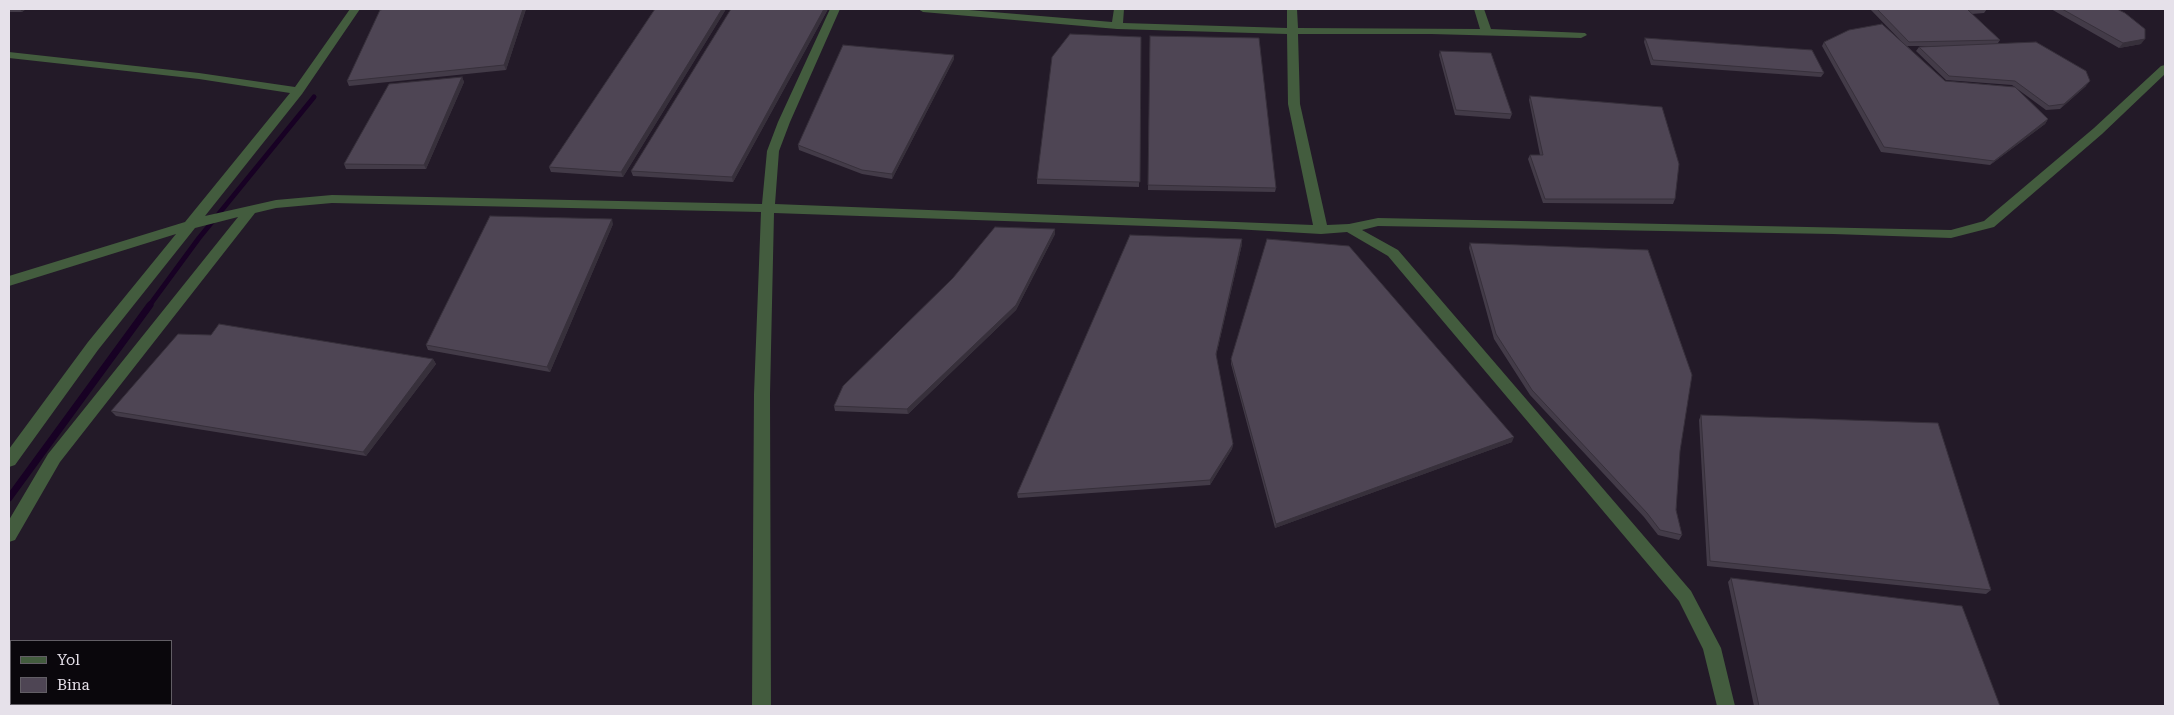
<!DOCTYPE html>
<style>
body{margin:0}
#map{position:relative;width:2174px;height:715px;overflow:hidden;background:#231a28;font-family:"Roboto Serif",serif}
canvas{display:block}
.frame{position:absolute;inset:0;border:10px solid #e6e1ea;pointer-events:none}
.legend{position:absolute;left:10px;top:640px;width:162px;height:65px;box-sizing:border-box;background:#0a070c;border:1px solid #625e65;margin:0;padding:6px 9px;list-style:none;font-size:15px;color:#e6e1ea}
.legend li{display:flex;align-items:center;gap:10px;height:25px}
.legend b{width:25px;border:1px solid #625e65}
</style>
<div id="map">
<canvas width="2174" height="715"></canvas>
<div class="frame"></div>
<ul class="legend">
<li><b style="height:6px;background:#435c3e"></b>Yol</li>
<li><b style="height:14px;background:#4e4554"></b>Bina</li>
</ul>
</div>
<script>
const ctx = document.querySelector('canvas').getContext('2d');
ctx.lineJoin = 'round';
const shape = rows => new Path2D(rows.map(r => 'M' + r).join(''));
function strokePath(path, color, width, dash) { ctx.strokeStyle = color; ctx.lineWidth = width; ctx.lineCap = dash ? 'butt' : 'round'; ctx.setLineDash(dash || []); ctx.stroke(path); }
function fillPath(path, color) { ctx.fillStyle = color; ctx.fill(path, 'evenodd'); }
const streamFar1 = shape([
 [149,306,199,238,314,97]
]);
const stream = shape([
 [9,498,150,305]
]);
const minor = shape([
 [350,9,360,9,302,94,205,216,276,200,332,195,762,204,767,151,778,122,830,9,840,9,790,122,779,151,775,204,1313,225,1288,104,1287,34,1117,29,923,12,918,9,957,9,1112,22,1114,9,1124,9,1123,23,1287,28,1287,9,1297,9,1298,28,1480,29,1474,9,1484,9,1491,29,1585,33,1587,35,1581,38,1431,34,1298,34,1300,104,1327,225,1349,224,1378,218,1951,230,1984,221,2094,128,2161,66,2165,65,2165,74,2102,134,1994,227,1951,238,1833,234,1378,226,1362,230,1398,250,1691,591,1721,648,1735,706,1717,706,1703,649,1679,601,1388,256,1347,232,1321,234,1234,229,774,213,770,394,771,706,752,706,754,394,761,212,332,203,276,208,255,213,60,462,15,540,9,542,9,520,48,454,238,217,195,228,98,350,15,465,9,467,9,449,88,342,176,234,9,286,9,276,185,222,290,93,199,79,9,58,9,52,199,73,295,87,350,9]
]);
const wall = shape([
 [9,9,26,9,22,12,9,12],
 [526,9,506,70,349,86,347,81],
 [655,9,726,9,623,177,551,172,549,167],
 [731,9,828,9,733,182,633,176,631,171],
 [1870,9,1987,9,1984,13,1972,14,2000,40,1998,43,2086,86,2060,109,2046,110,2016,88,2048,119,2045,124,1990,165,1881,152,1822,46,1824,42,1903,43],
 [1907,46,1943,46,1919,47,1916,51,1946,80,2012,85,2015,87,1945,81],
 [2051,9,2117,9,2141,44,2119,48],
 [1150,36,1276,188,1275,192,1148,190],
 [1141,37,1139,187,1037,184,1037,179],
 [1645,38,1824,73,1821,77,1651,65,1644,42],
 [1440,51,1512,114,1510,119,1455,115,1439,55],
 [954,55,954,59,892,179,862,174,799,150,798,145],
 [462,77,464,82,426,169,346,169,344,164],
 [1530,96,1675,199,1673,204,1543,203,1528,159,1530,155,1540,155,1529,100],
 [613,224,550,372,428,350,426,345],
 [1055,229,1055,234,1016,310,908,414,835,411,834,406],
 [1470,243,1680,451,1676,510,1682,535,1679,540,1658,535,1644,517,1530,395,1494,339,1469,248],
 [1242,244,1216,356,1233,444,1232,449,1210,485,1018,498,1017,494],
 [433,359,436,364,366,456,116,416,111,411],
 [1231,359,1512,442,1275,528,1231,364],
 [1701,415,1991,590,1986,594,1707,566,1699,420],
 [1731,578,2000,706,1754,706,1728,582]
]);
const shadedWall = shape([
 [20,9,26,9,22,12],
 [523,9,526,9,506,70,504,65],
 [722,9,726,9,623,177,621,172],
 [824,9,828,9,733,182,732,177],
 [2145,39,2141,44,2119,48,2123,43],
 [954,55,954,59,892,179,892,174],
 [462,77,464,82,426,169,424,165],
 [2090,81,2086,86,2060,109,2064,104],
 [2048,119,2045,124,1990,165,1994,161],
 [612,219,613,224,550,372,547,367],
 [1055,229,1055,234,1016,310,908,414,907,409],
 [1242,239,1242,244,1215,359,1216,354],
 [433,359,436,364,366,456,363,452],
 [1514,437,1512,442,1275,528,1276,524],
 [1233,444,1232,449,1210,485,1210,480]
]);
const building = shape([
 [385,9,523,9,504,65,347,81,380,10,385,9],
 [655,9,722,9,621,172,549,167,655,9],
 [731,9,824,9,732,177,631,171,731,9],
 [1877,9,1980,9,1968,10,2000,40,1909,42,1877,9],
 [2062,9,2117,9,2125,13,2145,29,2145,39,2123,43,2062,9],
 [1882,24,1945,81,2015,87,2048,119,1994,161,1884,147,1824,42,1849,30,1882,24],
 [1070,34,1141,37,1140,182,1037,179,1052,57,1070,34],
 [1150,36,1259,38,1276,188,1148,185,1150,36],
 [1645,38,1812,50,1824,73,1653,60,1645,38],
 [2036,42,2086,71,2090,81,2064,104,2049,106,2015,81,1949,76,1919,47,2036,42],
 [843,45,954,55,892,174,862,170,798,145,843,45],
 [1440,51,1491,53,1512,114,1456,110,1440,51],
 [462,77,424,165,344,164,389,84,462,77],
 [1530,96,1662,107,1679,164,1675,199,1545,199,1530,155,1543,155,1530,96],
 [490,216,612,219,547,367,426,345,490,216],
 [995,227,1055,229,1016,305,907,409,834,406,843,386,953,278,995,227],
 [1130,235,1242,239,1216,354,1233,444,1210,480,1017,494,1130,235],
 [1267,239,1349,246,1514,437,1276,524,1231,359,1267,239],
 [1470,243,1648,250,1692,375,1680,451,1676,510,1682,535,1660,530,1647,513,1532,390,1496,334,1470,243],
 [219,324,433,359,363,452,111,411,178,334,211,335,219,324],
 [1701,415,1938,423,1991,590,1710,561,1701,415],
 [1731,578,1962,606,2000,706,1759,706,1731,578]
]);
strokePath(streamFar1, '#180124', 5);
strokePath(stream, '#180124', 7);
fillPath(minor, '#435c3e');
fillPath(wall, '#433b48');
fillPath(shadedWall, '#37303b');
fillPath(building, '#4e4554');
strokePath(building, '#37303b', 1);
</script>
